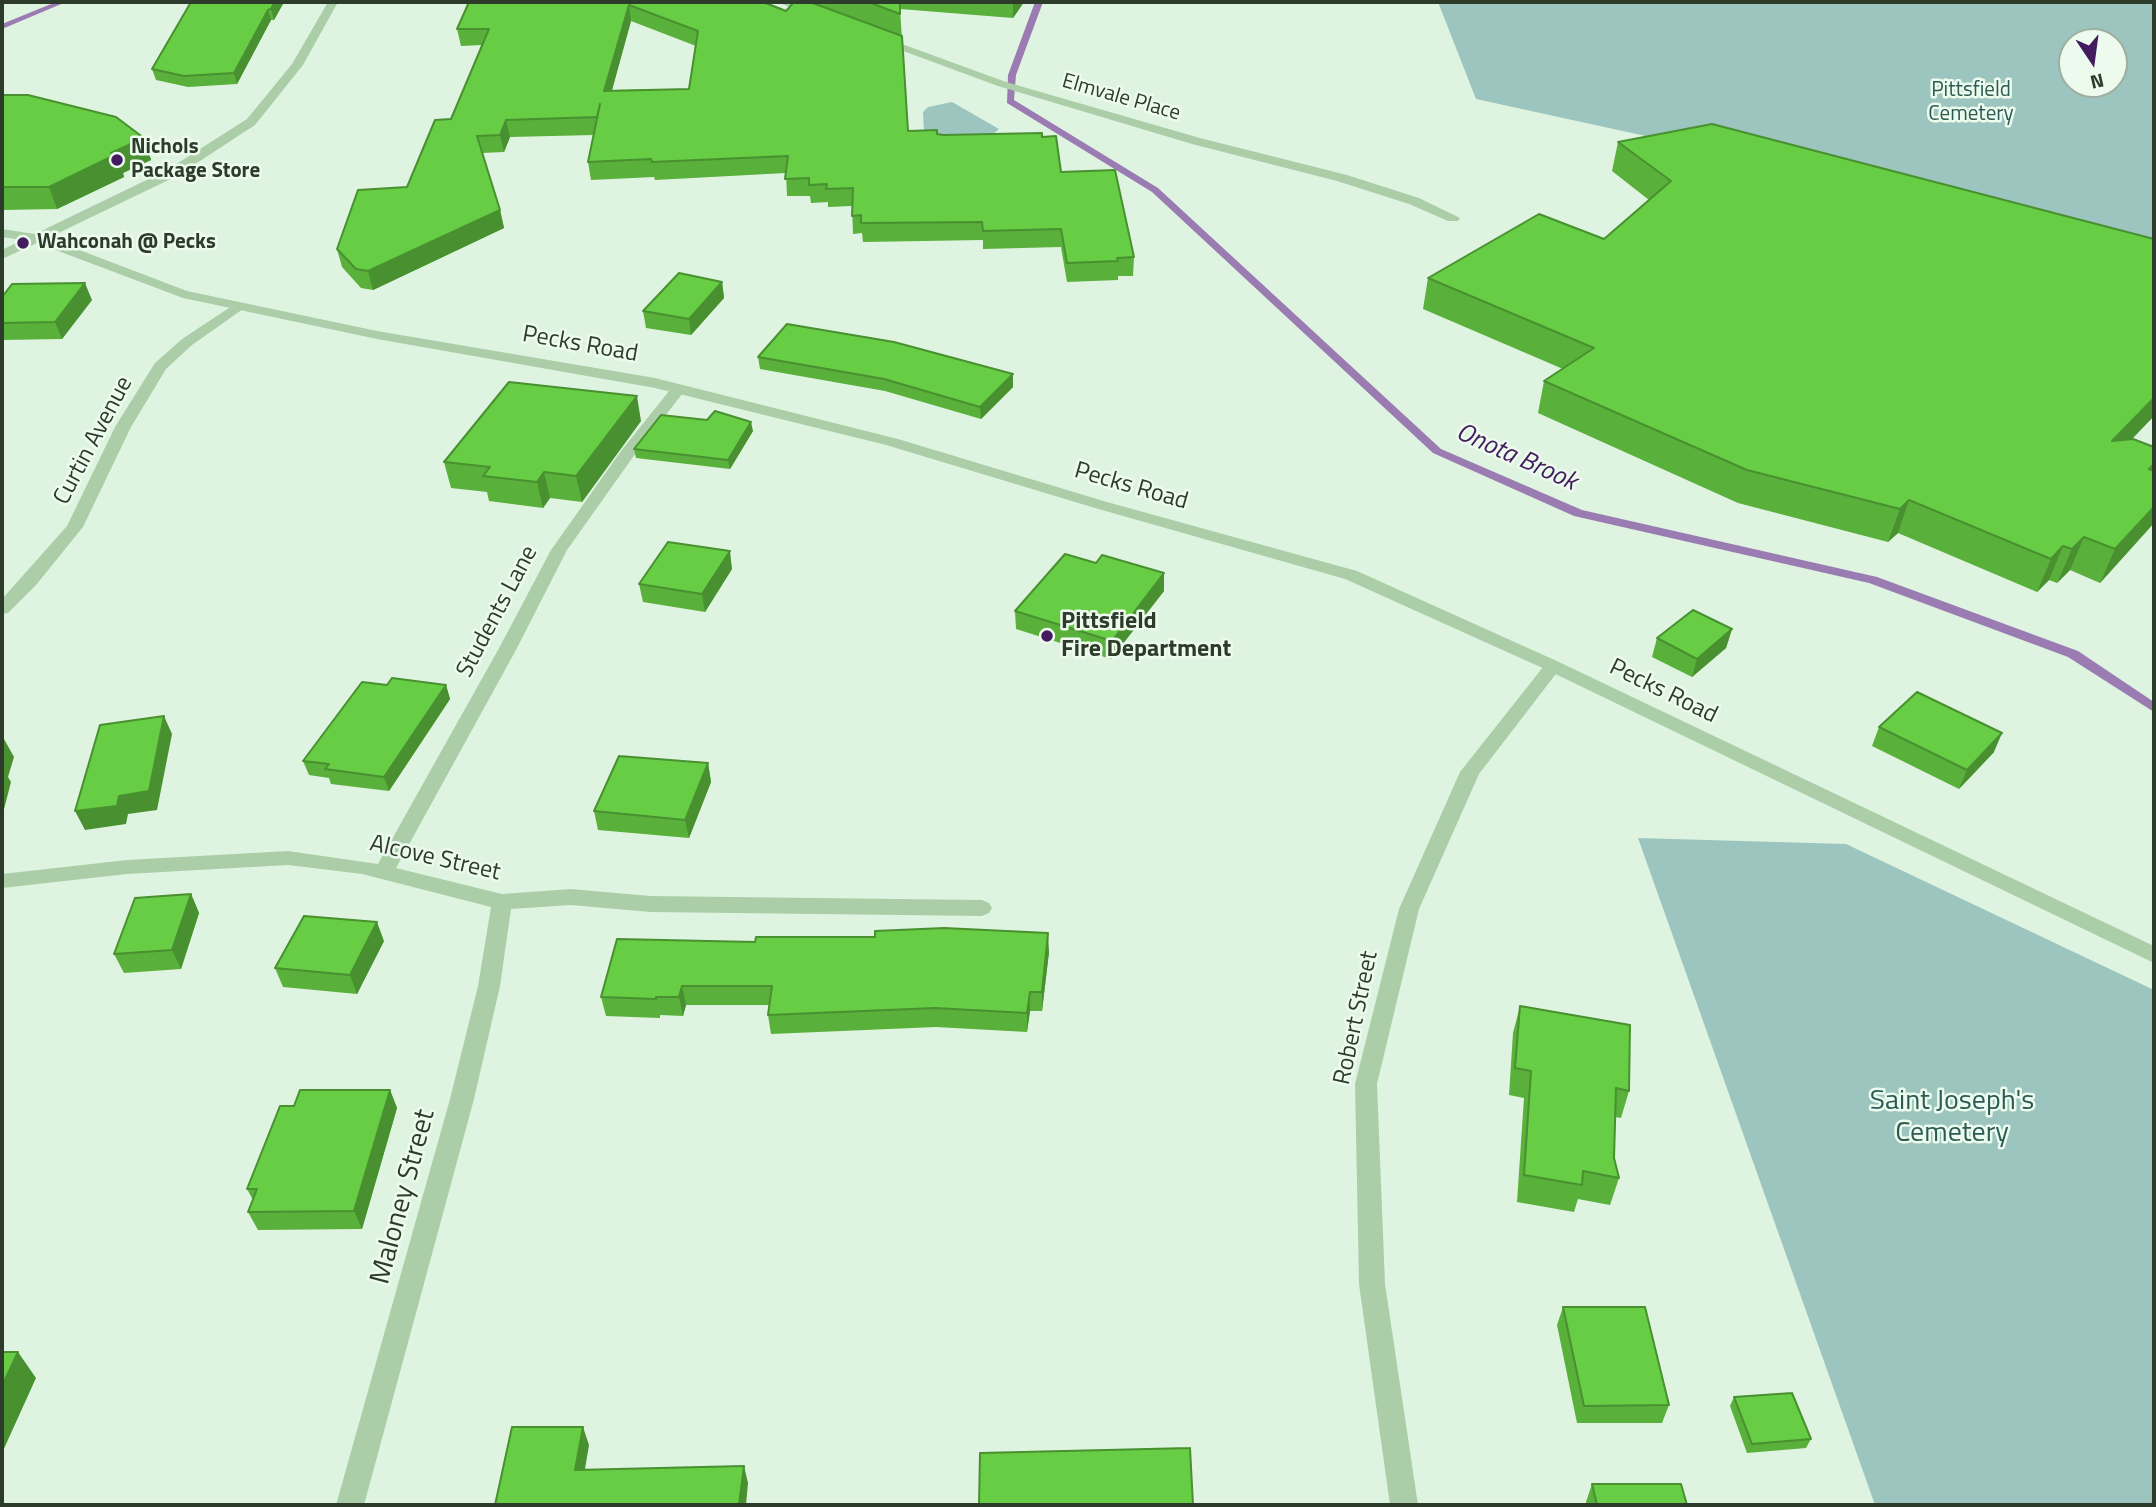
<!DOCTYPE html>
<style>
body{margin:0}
#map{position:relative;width:2156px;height:1507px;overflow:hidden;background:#dff4e0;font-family:"Titillium Web",sans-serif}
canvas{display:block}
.frame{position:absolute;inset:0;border:4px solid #2d3b2a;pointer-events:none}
.north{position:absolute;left:2058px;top:28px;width:70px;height:70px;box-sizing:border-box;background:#ecfbed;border:2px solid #a0ae9f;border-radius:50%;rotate:167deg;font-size:19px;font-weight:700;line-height:28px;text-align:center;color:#2d3b2a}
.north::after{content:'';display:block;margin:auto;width:24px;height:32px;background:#421c5f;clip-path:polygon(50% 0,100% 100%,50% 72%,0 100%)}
</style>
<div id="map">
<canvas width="2156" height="1507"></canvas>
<div class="frame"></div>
<div class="north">N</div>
</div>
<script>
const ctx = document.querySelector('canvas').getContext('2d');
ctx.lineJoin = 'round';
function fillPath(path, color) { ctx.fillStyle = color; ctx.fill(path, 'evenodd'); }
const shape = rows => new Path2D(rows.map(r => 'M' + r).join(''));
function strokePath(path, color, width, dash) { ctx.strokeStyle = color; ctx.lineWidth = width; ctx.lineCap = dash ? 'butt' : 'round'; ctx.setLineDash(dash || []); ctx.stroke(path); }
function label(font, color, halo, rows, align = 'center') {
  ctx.font = font + ' "Titillium Web",sans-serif'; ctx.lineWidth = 5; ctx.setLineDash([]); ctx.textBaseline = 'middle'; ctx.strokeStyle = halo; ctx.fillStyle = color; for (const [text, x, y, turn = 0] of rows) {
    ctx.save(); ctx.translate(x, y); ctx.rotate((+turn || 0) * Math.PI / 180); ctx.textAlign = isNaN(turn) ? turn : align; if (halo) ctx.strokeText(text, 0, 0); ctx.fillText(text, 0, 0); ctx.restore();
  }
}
const green = shape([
 [1438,2,2154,2,2154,247,1476,99],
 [2072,42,2114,42,2114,84,2072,84],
 [952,102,999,129,993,134,924,134,923,112,928,107],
 [1638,838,1846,844,2154,990,2154,1505,1875,1505]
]);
const stream = shape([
 [56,2,66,2,2,29,2,24,56,2],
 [1035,2,1043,2,1016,75,1014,100,1158,188,1441,449,1582,510,1877,577,2078,651,2154,702,2154,712,2068,657,1869,583,1574,516,1433,453,1152,192,1007,103,1008,75,1035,2]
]);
const minor = shape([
 [777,2,792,2,821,14,812,16,777,2],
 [880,36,1006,82,1200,138,1347,175,1419,198,1460,218,1458,221,1448,221,1409,204,1337,181,1192,144,998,86,876,41,874,39,880,36],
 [238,302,245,306,243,309,192,345,166,369,131,427,83,527,36,585,8,613,2,614,2,599,67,526,115,427,155,363,182,339,238,302],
 [678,384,686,389,633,457,567,550,516,650,396,868,502,894,571,889,650,896,982,900,989,903,992,908,989,913,982,916,650,912,571,905,511,909,500,986,474,1099,364,1505,336,1505,450,1099,478,986,491,907,362,874,288,865,127,874,2,888,2,874,127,860,288,851,378,864,498,650,551,550,621,451,673,386,678,384],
 [1553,660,1562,666,1479,774,1419,909,1377,1084,1385,1284,1418,1505,1390,1505,1359,1284,1355,1084,1399,909,1460,772,1547,662,1553,660]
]);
const tertiary = shape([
 [328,2,338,2,303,65,255,125,177,176,48,238,187,291,377,331,655,378,898,439,1107,502,1357,571,1559,662,2154,946,2154,963,1547,670,1345,579,1095,508,886,445,655,388,377,339,183,298,37,243,2,259,2,250,22,240,2,237,2,229,35,234,167,170,247,119,292,64,328,2]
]);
const wall = shape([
 [191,2,284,2,274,20,271,20,237,84,188,87,156,80,152,69],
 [469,2,763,2,786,11,794,2,1024,2,1013,18,900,9,908,131,937,134,943,135,1042,137,1061,172,1134,257,1133,276,1118,276,1118,280,1067,282,1061,247,983,249,983,240,863,242,862,233,853,234,852,206,828,207,828,202,811,203,810,196,787,196,786,173,655,180,654,177,591,180,588,162,594,135,510,137,504,152,482,153,500,210,504,228,373,290,361,288,342,267,337,249,407,187,451,119,482,45,461,46,457,29],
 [631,21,696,46,689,89,612,90],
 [2,95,144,138,151,160,123,173,124,177,57,209,2,210],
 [1618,142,2154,239,2154,416,2132,439,2154,447,2154,523,2100,583,2070,570,2057,583,2049,580,2037,592,1898,533,1888,542,1738,503,1538,413,1544,381,1563,369,1423,309,1428,278,1604,239,1649,200,1612,171],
 [722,282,724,298,691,335,646,328,643,311],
 [2,297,92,300,62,339,2,340],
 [758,357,1013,374,1013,387,981,419,885,391,760,369],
 [641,421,582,502,550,498,543,508,489,501,487,492,451,488,444,462],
 [753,431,730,469,636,458,634,449],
 [732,569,705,612,643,602,639,584],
 [1164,591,1111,659,1016,629,1015,611],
 [1732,629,1726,648,1692,677,1652,657,1657,638],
 [387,685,446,685,450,699,389,791,331,784,329,778,309,775,303,761],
 [1879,727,1994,752,1959,789,1872,746],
 [708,763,711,782,689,838,598,830,594,811],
 [191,894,199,913,181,969,124,973,114,954],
 [384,941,357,994,283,987,275,968],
 [755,942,1049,952,1042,1011,1030,1011,1027,1032,936,1027,771,1034,768,1015,770,1005,686,1005,683,1016,660,1015,660,1018,606,1016,601,997],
 [1520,1006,1629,1091,1621,1118,1615,1117,1614,1158,1619,1178,1610,1205,1578,1199,1574,1212,1517,1202,1524,1098,1509,1095,1513,1033],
 [390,1090,397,1108,362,1229,258,1230,248,1212,253,1200,247,1189,294,1106],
 [1563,1307,1669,1405,1662,1423,1577,1423,1557,1325],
 [1734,1397,1811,1439,1806,1448,1747,1453,1730,1406],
 [1592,1484,1687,1505,1587,1505,1586,1502]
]);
const shadedWall = shape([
 [275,2,284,2,274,20,271,9],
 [1013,2,1024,2,1013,18],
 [629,5,631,21,607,108,604,91],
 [268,10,271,20,237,84,234,73],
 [506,120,510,137,504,152,500,135],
 [144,138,151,160,123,173,124,177,57,209,49,187,111,153],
 [500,210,504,228,373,290,368,271],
 [722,282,724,298,691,335,689,319],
 [85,283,92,300,62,339,55,322],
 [1013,374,1013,387,981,419,980,407],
 [637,396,641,421,582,502,576,476],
 [2154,398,2154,416,2098,474,2112,441],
 [751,422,753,431,730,469,728,460],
 [544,472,550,498,543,508,537,482],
 [1909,500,1898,533,1888,542,1900,509],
 [2154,507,2154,523,2100,583,2115,549],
 [2084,537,2070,570,2057,583,2072,549],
 [2063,546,2049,580,2037,592,2051,559],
 [730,551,732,569,705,612,702,594],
 [1164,573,1164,591,1111,659,1112,641],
 [1732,629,1726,648,1692,677,1697,659],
 [446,685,450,699,389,791,384,777],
 [164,716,172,734,157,810,128,814,126,824,85,830,75,811],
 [2002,733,1994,752,1959,789,1967,770],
 [4,739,14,757,8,777,11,782,2,817,2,748],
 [708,763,711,782,689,838,685,820],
 [191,894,199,913,181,969,172,950],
 [377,922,384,941,357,994,350,975],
 [1048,933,1049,952,1042,1011,1042,992],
 [682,986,686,1005,683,1016,679,997],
 [1030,992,1030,1011,1027,1032,1027,1013],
 [390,1090,397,1108,362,1229,354,1211],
 [18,1352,36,1378,2,1453,2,1386],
 [583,1427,589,1445,582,1487,575,1470],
 [744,1466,748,1483,746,1505,739,1505]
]);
const building = shape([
 [191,2,275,2,271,9,268,10,234,73,184,76,152,69,191,2],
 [469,2,763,2,786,11,794,2,810,2,902,36,908,131,937,130,937,134,943,135,1042,133,1042,137,1056,136,1061,172,1115,170,1134,257,1117,258,1118,261,1067,263,1061,229,983,231,982,222,861,223,861,215,852,216,853,188,826,189,827,184,809,185,809,178,785,179,788,156,652,162,651,159,588,162,600,104,597,117,506,120,500,135,477,136,500,210,368,271,356,269,337,249,358,190,407,187,435,120,451,119,489,29,457,29,469,2],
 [629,5,698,31,689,89,604,91,629,5],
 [868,2,900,2,900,14,868,2],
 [2,95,28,95,116,117,144,138,111,153,117,154,49,187,2,187,2,95],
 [1712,124,2154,239,2154,398,2112,441,2133,439,2154,447,2154,464,2149,469,2154,471,2154,507,2115,549,2084,537,2072,549,2063,546,2051,559,1909,500,1900,509,1747,470,1544,381,1594,348,1428,278,1539,214,1604,239,1671,181,1618,142,1712,124],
 [679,273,722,282,689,319,643,311,679,273],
 [85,283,55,322,2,323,2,297,12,284,85,283],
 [787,324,894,342,1013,374,980,407,884,379,758,357,787,324],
 [509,382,637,396,576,476,544,472,537,482,483,476,490,467,444,462,509,382],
 [715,411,751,422,728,460,634,449,661,415,707,420,715,411],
 [668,542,730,551,702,594,639,584,668,542],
 [1065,554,1096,563,1102,555,1164,573,1112,641,1015,611,1065,554],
 [1693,610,1732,629,1697,659,1657,638,1693,610],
 [392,678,446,685,384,777,325,769,329,764,303,761,362,682,387,685,392,678],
 [1917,692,2002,733,1967,770,1879,727,1917,692],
 [164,716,149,791,119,796,117,806,75,811,100,725,164,716],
 [619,756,708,763,685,820,594,811,619,756],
 [191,894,172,950,114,954,135,898,191,894],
 [304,916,377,922,350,975,275,968,304,916],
 [944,928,1048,933,1042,992,1030,992,1027,1013,935,1008,768,1015,772,986,682,986,679,997,656,997,656,999,601,997,617,939,755,942,756,937,875,937,875,931,944,928],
 [1520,1006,1630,1025,1629,1091,1616,1088,1614,1158,1619,1178,1583,1171,1582,1185,1524,1175,1531,1071,1515,1068,1520,1006],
 [300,1090,390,1090,354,1211,248,1212,257,1189,247,1189,280,1106,294,1106,300,1090],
 [1563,1307,1645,1307,1669,1405,1584,1406,1563,1307],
 [2,1352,18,1352,2,1386,2,1352],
 [1792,1393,1811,1439,1752,1444,1734,1397,1792,1393],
 [512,1427,583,1427,575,1470,744,1466,739,1505,495,1505,512,1427],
 [1190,1448,1193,1505,979,1505,980,1453,1190,1448],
 [1592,1484,1681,1484,1687,1505,1597,1505,1592,1484]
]);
const markers = [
 [117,160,7,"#421c5f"],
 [23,243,7,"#421c5f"],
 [1047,636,7,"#421c5f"]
];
const farParknames = [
 ["Pittsfield",1971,91],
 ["Cemetery",1971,115]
];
const farStreetnames = [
 ["Elmvale Place",1121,98,16]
];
const farPoinames = [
 ["Nichols",131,148],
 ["Package Store",131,172],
 ["Wahconah @ Pecks",37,243]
];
const streetNames = [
 ["Pecks Road",580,345,10],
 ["Curtin Avenue",94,441,-62],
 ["Pecks Road",1131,487,16],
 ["Students Lane",498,612,-62],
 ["Pecks Road",1663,692,26],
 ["Alcove Street",435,859,13],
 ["Robert Street",1357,1018,-78]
];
const poiNames = [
 ["Pittsfield",1061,622],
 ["Fire Department",1061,650]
];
const waterNames = [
 ["Onota Brook",1516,458,24]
];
const nearParknames = [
 ["Saint Joseph's",1952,1102],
 ["Cemetery",1952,1134]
];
const nearStreetnames = [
 ["Maloney Street",404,1197,-75]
];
fillPath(green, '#9dc5bf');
fillPath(stream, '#9a7cb3');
fillPath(minor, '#abcea9');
fillPath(tertiary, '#abcea9');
fillPath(wall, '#59b03a');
fillPath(shadedWall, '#489030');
fillPath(building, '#67cd44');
strokePath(building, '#489030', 2);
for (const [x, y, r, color] of markers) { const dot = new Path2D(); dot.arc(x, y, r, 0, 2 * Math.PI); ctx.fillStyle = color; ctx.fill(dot); strokePath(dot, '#ecfbed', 2.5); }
label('21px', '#2c5b55', '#ecfbed', farParknames);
label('21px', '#2d3b2a', '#ecfbed', farStreetnames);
label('bold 21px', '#2d3b2a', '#ecfbed', farPoinames, 'left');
label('24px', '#2d3b2a', '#ecfbed', streetNames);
label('bold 24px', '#2d3b2a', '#ecfbed', poiNames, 'left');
label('italic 26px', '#421c5f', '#ecfbed', waterNames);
label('28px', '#2c5b55', '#ecfbed', nearParknames);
label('28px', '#2d3b2a', '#ecfbed', nearStreetnames);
</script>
